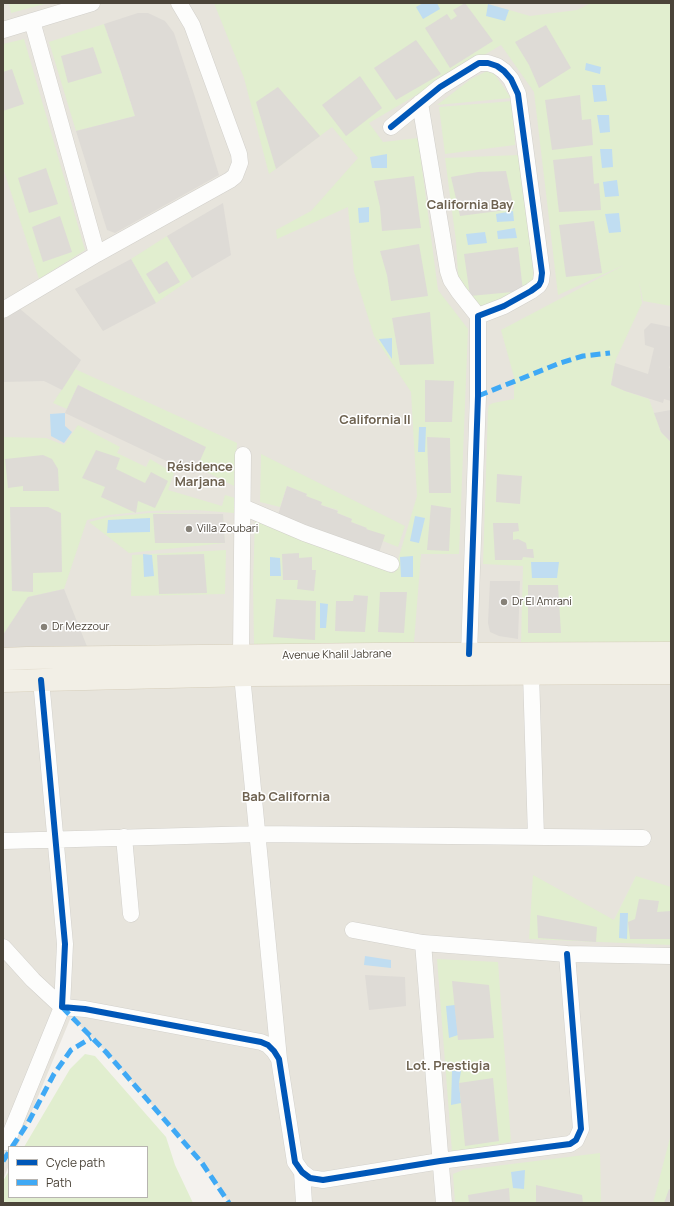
<!DOCTYPE html>
<meta charset="utf-8">
<style>
body{margin:0}
#map{position:relative;width:674px;height:1206px;overflow:hidden;background:#f4f2ee;font-family:Manrope,sans-serif}
canvas{display:block}
.frame{position:absolute;inset:0;border:4px solid #4b4439;pointer-events:none}
.legend{position:absolute;left:8px;top:1146px;width:140px;height:52px;box-sizing:border-box;background:#fff;border:1px solid #b7b4b0;margin:0;padding:5px 7px;list-style:none;font-size:12px;color:#4b4439}
.legend li{display:flex;align-items:center;gap:8px;height:20px}
.legend b{width:20px;border:1px solid #b7b4b0}
</style>
<div id="map">
<canvas width="674" height="1206"></canvas>
<div class="frame"></div>
<ul class="legend">
<li><b style="height:5px;background:#0057b8"></b>Cycle path</li>
<li><b style="height:5px;background:#3fa9f5"></b>Path</li>
</ul>
</div>
<script>
const ctx = document.querySelector('canvas').getContext('2d');
ctx.lineJoin = 'round';
function fillPath(path, color) { ctx.fillStyle = color; ctx.fill(path, 'evenodd'); }
const shape = rows => new Path2D(rows.map(r => 'M' + r).join(''));
function strokePath(path, color, width, dash) { ctx.strokeStyle = color; ctx.lineWidth = width; ctx.lineCap = dash ? 'butt' : 'round'; ctx.setLineDash(dash || []); ctx.stroke(path); }
function label(font, color, halo, rows, align = 'center') {
  ctx.font = font + ' Manrope,sans-serif'; ctx.lineWidth = 3; ctx.setLineDash([]); ctx.textBaseline = 'middle'; ctx.strokeStyle = halo; ctx.fillStyle = color; for (const [text, x, y, turn = 0] of rows) {
    ctx.save(); ctx.translate(x, y); ctx.rotate((+turn || 0) * Math.PI / 180); ctx.textAlign = isNaN(turn) ? turn : align; if (halo) ctx.strokeText(text, 0, 0); ctx.fillText(text, 0, 0); ctx.restore();
  }
}
const residential = shape([
 [3,3,671,3,671,654,3,663],
 [671,673,671,1203,229,1203,202,1163,106,1052,71,1017,17,1147,9,1147,9,1165,3,1180,3,681]
]);
const green = shape([
 [9,3,48,3,11,13],
 [214,3,218,5,219,3,485,3,530,16,577,10,591,3,671,3,671,306,643,301,639,281,642,303,616,359,611,385,625,391,649,399,661,432,671,442,671,643,521,642,523,566,483,564,488,409,489,405,493,403,514,399,514,377,501,330,624,265,558,295,534,92,501,45,369,123,383,142,418,138,438,290,468,329,459,554,421,554,414,642,254,646,253,583,255,520,316,546,394,573,417,496,411,392,374,336,354,272,348,207,277,239,276,230,311,211,358,158,332,127,269,174,244,78],
 [104,24,121,72,135,116,76,131,49,42],
 [24,39,85,250,39,279,3,168,3,44],
 [491,69,511,98,437,105,471,79],
 [513,101,515,145,445,154,439,107],
 [519,155,536,281,482,312,468,297,458,275,456,241,445,158],
 [167,236,192,278,156,303,131,259],
 [75,369,237,443,234,486,197,467,205,447,78,385,67,409,53,403],
 [78,425,120,447,117,453,146,467,150,459,174,473,168,490,222,506,225,495,235,498,234,513,196,510,149,511,109,515,87,520,64,589,28,597,3,635,3,437,46,438,64,445],
 [261,454,405,526,398,547,383,541,366,529,367,528,351,522,352,519,337,513,338,510,321,505,306,496,307,494,287,486,280,507,260,502],
 [149,513,223,514,225,543,129,553,89,522,110,517],
 [226,550,225,594,131,596,132,555],
 [533,875,614,920,636,876,671,887,671,945,529,939],
 [437,959,498,962,511,1142,452,1152],
 [85,1054,95,1056,166,1137,175,1165,193,1203,3,1203,3,1181,9,1171,9,1197,147,1197,147,1147,24,1147,70,1069],
 [671,1134,671,1203,653,1203],
 [600,1153,601,1203,455,1203,453,1174,463,1170]
]);
const water = shape([
 [423,3,437,3,440,9,423,19,416,7],
 [488,4,509,10,505,21,486,16],
 [586,63,601,67,600,74,585,70],
 [592,85,605,85,607,101,594,102],
 [597,115,609,115,610,132,600,133],
 [600,149,612,149,613,167,602,168],
 [387,154,387,168,372,168,370,157],
 [617,180,619,196,605,197,603,182],
 [369,207,369,222,359,223,358,208],
 [513,211,514,221,497,222,496,214],
 [619,213,621,232,609,233,605,214],
 [515,228,517,238,498,239,497,231],
 [485,232,487,243,468,245,466,234],
 [392,338,392,359,379,339],
 [65,413,65,426,72,432,64,443,51,436,50,414],
 [419,427,426,427,425,452,418,452],
 [415,516,425,518,419,543,410,541],
 [150,518,150,532,107,533,108,520],
 [143,554,152,555,154,576,144,577],
 [413,556,413,577,401,577,400,557],
 [270,557,280,558,281,576,270,576],
 [531,562,559,562,557,578,532,578],
 [320,603,328,604,326,628,320,628],
 [620,913,628,913,627,939,619,938],
 [365,956,391,960,391,968,364,965],
 [455,1005,458,1035,449,1038,446,1006],
 [452,1071,461,1071,459,1083,461,1103,451,1105],
 [525,1170,524,1189,513,1188,511,1172]
]);
const building = shape([
 [465,3,493,41,450,68,425,28,447,14,451,20,457,16,453,10],
 [138,13,148,13,165,21,174,33,194,94,219,175,115,233,107,230,76,131,135,116,121,72,104,24],
 [546,25,571,68,539,88,529,65,515,42],
 [416,40,441,74,396,100,374,68],
 [93,47,102,73,68,83,61,56],
 [12,69,24,104,3,111,3,72],
 [360,76,382,108,346,136,322,105],
 [278,87,320,136,276,169,256,102],
 [580,95,582,120,591,119,593,145,552,150,545,100],
 [592,156,594,184,599,183,601,210,559,212,553,160],
 [46,168,58,204,29,213,18,178],
 [506,171,514,209,460,216,451,177,478,172],
 [414,176,421,228,382,231,380,207,374,181],
 [223,203,231,255,192,278,167,236],
 [60,216,72,252,43,262,32,227],
 [594,221,602,273,566,277,559,225],
 [419,244,428,296,391,301,387,275,380,251],
 [518,247,523,291,470,296,464,254],
 [131,259,156,303,103,331,75,289],
 [167,261,180,282,159,294,146,274],
 [20,309,81,360,62,390,44,381,3,382,3,320],
 [430,312,434,364,400,365,392,318],
 [651,323,671,327,671,362,669,368,671,369,671,401,664,399,663,403,625,391,611,385,615,363,648,374,654,348,645,345,644,330],
 [425,380,454,381,452,422,425,422],
 [78,385,206,447,194,474,65,413],
 [671,410,671,442,661,432,654,413],
 [427,437,450,438,451,493,429,493],
 [96,450,120,458,116,469,145,483,151,472,168,481,155,508,138,501,136,513,101,497,105,487,82,478],
 [43,455,52,459,58,469,59,491,23,491,23,486,8,488,5,459],
 [497,474,522,476,520,504,496,502],
 [287,486,307,494,306,496,322,502,321,505,338,511,337,513,352,519,351,522,367,528,366,529,385,535,377,559,278,515],
 [431,505,451,508,449,551,427,550],
 [10,507,48,507,61,513,62,572,33,573,33,592,12,591],
 [153,514,223,514,225,543,155,543],
 [493,523,518,523,519,531,513,532,513,540,518,539,526,543,527,549,533,549,534,558,523,557,522,560,495,560],
 [299,553,299,558,312,557,312,570,316,570,314,591,297,589,298,580,283,580,282,554],
 [204,554,207,593,159,594,157,555],
 [490,581,520,581,518,639,499,636,490,632,488,623],
 [528,585,558,585,561,633,528,633],
 [64,589,88,649,3,652,3,635,28,597],
 [380,592,407,592,404,633,378,632],
 [354,595,368,596,365,632,335,631,336,601,353,601],
 [276,599,316,601,315,640,273,637],
 [639,899,659,901,657,912,671,911,671,939,630,939,628,922,635,919],
 [537,915,597,927,596,942,538,938],
 [365,975,405,977,406,1006,369,1010],
 [452,981,489,985,494,1038,458,1040],
 [493,1078,499,1141,465,1146,459,1083],
 [536,1185,582,1195,583,1203,536,1203],
 [509,1188,510,1203,469,1203,468,1195],
 [669,1189,671,1190,671,1203,664,1203]
]);
const street = shape([
 [32,21,97,254],
 [3,30,92,3],
 [420,103,448,271,451,280,459,292,478,316],
 [391,127,440,87,479,63,488,63,497,66,504,71,511,79,518,94,542,273,541,281,539,285,531,291,504,306,478,316,478,396,469,654],
 [3,310,97,254,230,180,235,176,240,163,239,154,192,25,179,3],
 [243,507,304,533,391,564],
 [241,656,243,455],
 [531,673,536,837],
 [242,675,279,1059],
 [41,680,65,944,62,1007,85,1009,261,1042,268,1045,274,1051,279,1059,295,1162,302,1172,310,1178,323,1180,440,1161,570,1144,576,1140,581,1129,567,954],
 [124,837,131,914],
 [3,841,258,834,643,838],
 [353,930,423,943,567,954,671,956],
 [423,943,444,1203],
 [3,947,33,980,62,1007,7,1142,3,1142],
 [302,1172,304,1203]
]);
const primary = shape([
 [3,659,27,658,374,654,671,653],
 [3,681,250,675,671,673]
]);
const quiet = shape([
 [478,396,560,363,583,356,610,353],
 [62,1007,106,1052,202,1163,229,1203],
 [12,1147,28,1123,54,1074,71,1050,91,1038],
 [3,1161,9,1152]
]);
const cycleway = shape([
 [391,127,440,87,479,63,488,63,497,66,504,71,511,79,518,94,542,273,541,281,539,285,531,291,504,306,478,316,478,396,469,654],
 [41,680,65,944,62,1007,85,1009,261,1042,268,1045,274,1051,279,1059,295,1162,302,1172,310,1178,323,1180,440,1161,570,1144,576,1140,581,1129,567,954]
]);
const markers = [
 [189,529,4,"#868178"],
 [504,602,4,"#868178"],
 [44,627,4,"#868178"]
];
const poiNames = [
 ["Villa Zoubari",197,529],
 ["Dr El Amrani",512,602],
 ["Dr Mezzour",52,627]
];
const streetNames = [
 ["Avenue Khalil Jabrane",337,655,-1]
];
const quarterNames = [
 ["California Bay",470,205],
 ["California II",375,420],
 ["Résidence",200,467],
 ["Marjana",200,482],
 ["Bab California",286,797],
 ["Lot. Prestigia",448,1066]
];
fillPath(residential, '#e7e4dc');
fillPath(green, '#e1eecf');
fillPath(water, '#c0ddf1');
fillPath(building, '#dedbd6');
strokePath(street, '#d2d0cb', 17);
strokePath(primary, '#d6cebb', 23);
strokePath(street, '#fdfdfc', 16);
strokePath(primary, '#f2efe6', 22);
strokePath(quiet, '#3fa9f5', 5, [10, 5]);
strokePath(cycleway, '#0057b8', 6);
for (const [x, y, r, color] of markers) { const dot = new Path2D(); dot.arc(x, y, r, 0, 2 * Math.PI); ctx.fillStyle = color; ctx.fill(dot); strokePath(dot, '#fff', 1.5); }
label('11px', '#4b4439', '#fff', poiNames, 'left');
label('11px', '#4b4439', '#fff', streetNames);
label('bold 13px', '#6e6250', '#fff', quarterNames);
</script>
